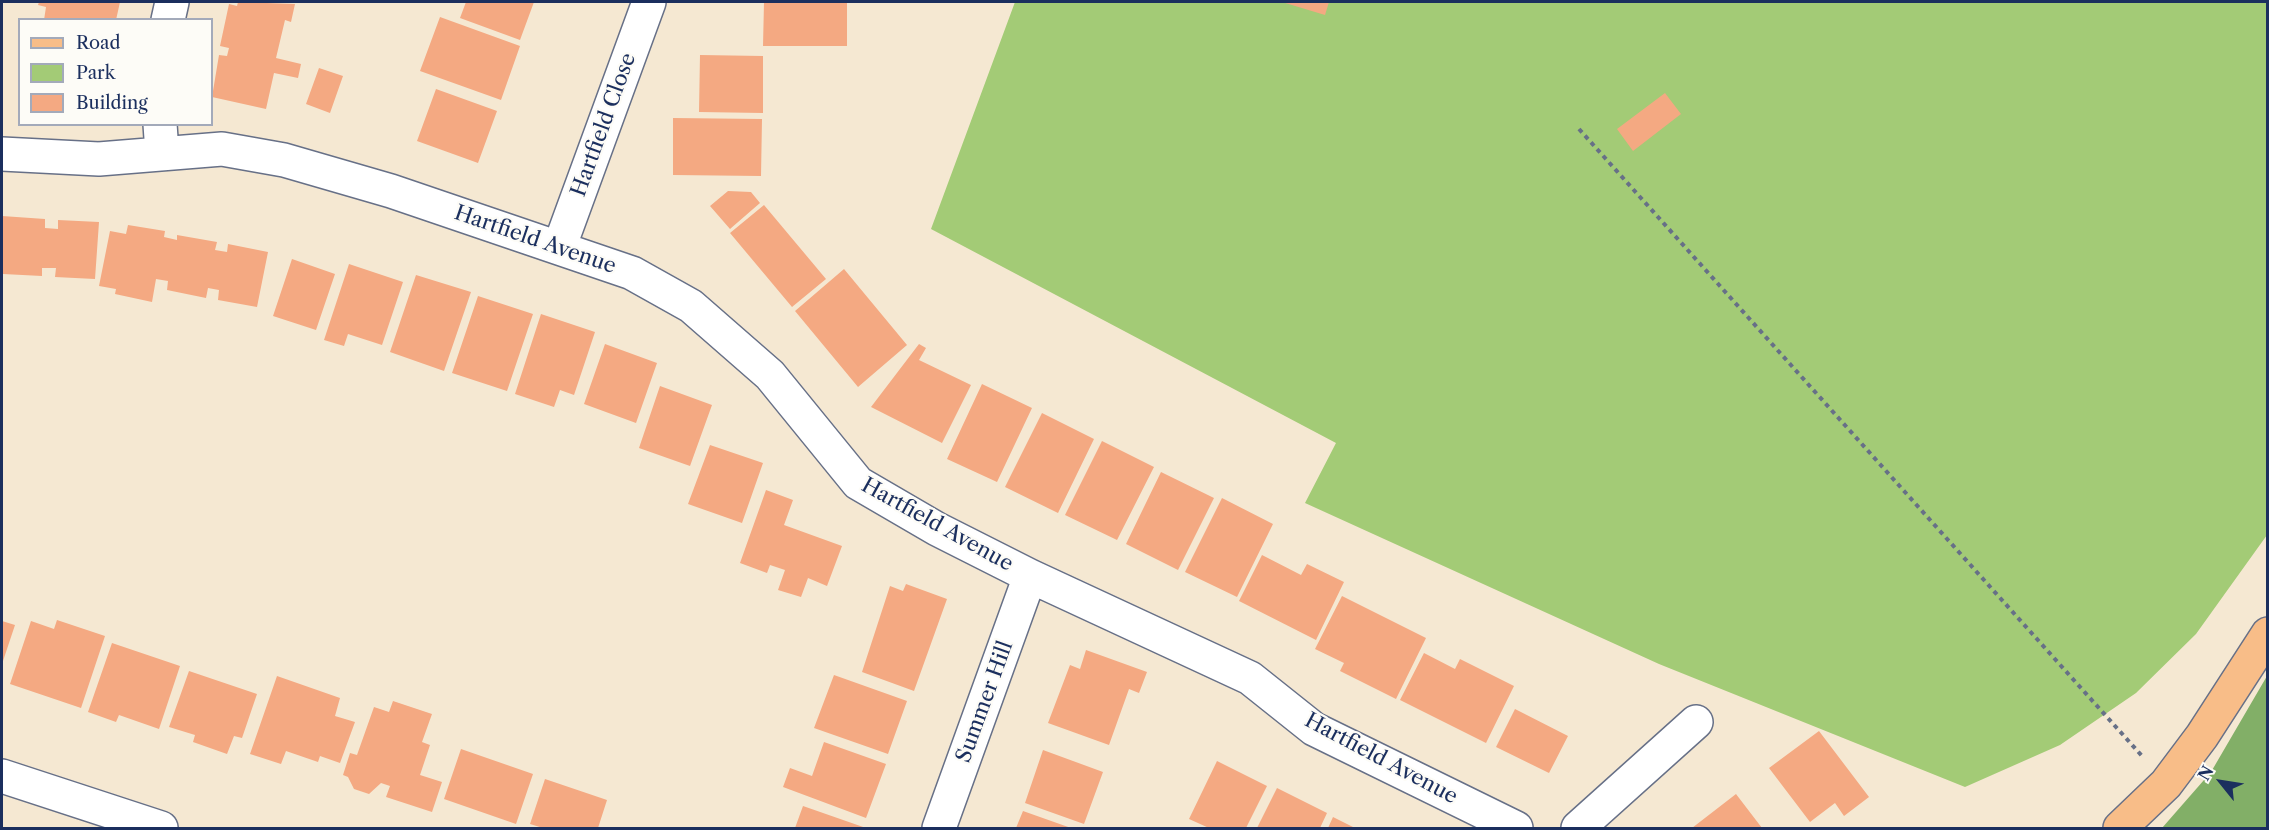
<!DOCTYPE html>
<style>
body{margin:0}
#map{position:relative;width:2269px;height:830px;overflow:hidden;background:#f5e8d2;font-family:"Libre Caslon Text",serif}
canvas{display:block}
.frame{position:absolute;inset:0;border:3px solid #1b2f5e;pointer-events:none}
.legend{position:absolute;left:18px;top:18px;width:195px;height:108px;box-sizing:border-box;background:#fdfcf7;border:2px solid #a3aaba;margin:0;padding:8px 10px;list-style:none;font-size:18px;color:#1b2f5e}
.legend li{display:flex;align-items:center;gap:12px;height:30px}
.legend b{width:30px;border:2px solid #a3aaba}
.north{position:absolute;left:2191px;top:752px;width:60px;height:60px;-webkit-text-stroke:4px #fdfcf7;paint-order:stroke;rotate:300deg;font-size:16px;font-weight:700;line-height:24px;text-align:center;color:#1b2f5e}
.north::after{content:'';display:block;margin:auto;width:21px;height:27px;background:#1b2f5e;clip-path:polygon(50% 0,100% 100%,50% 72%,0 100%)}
</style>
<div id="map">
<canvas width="2269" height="830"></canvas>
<div class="frame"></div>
<ul class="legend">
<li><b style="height:8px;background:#f8bd88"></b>Road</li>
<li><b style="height:16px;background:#a3cb76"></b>Park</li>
<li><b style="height:16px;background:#f4a982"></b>Building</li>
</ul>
<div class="north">N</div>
</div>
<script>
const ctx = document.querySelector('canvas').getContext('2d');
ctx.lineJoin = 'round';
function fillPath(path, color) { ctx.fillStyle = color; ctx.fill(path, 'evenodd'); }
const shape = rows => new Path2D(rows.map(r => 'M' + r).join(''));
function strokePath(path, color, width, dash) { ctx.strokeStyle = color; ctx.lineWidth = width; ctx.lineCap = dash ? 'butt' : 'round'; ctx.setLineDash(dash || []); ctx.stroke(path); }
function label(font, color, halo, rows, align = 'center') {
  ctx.font = font + ' "Libre Caslon Text",serif'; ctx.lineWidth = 4.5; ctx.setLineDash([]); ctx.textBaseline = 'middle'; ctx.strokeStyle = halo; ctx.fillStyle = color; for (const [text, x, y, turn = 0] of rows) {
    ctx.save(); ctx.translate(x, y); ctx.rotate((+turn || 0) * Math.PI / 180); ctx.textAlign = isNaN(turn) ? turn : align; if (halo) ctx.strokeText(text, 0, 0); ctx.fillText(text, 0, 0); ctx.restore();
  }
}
const green = shape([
 [1015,2,2267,2,2267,535,2196,634,2136,693,2060,745,1965,787,1659,664,1305,503,1336,443,931,229]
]);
const forest = shape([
 [2267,676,2267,828,2162,828,2211,772]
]);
const building = shape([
 [39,2,120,2,116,20,44,20,46,7,38,5],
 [238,2,295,4,291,22,285,20,276,58,301,64,298,78,274,73,266,109,212,97,219,55,227,56,229,48,220,46,229,4,237,6],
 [466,2,534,2,520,40,460,18],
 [764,2,847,2,847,46,763,46],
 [1282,2,1329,2,1325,15],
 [440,17,520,46,501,100,420,71],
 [700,55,763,56,763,113,699,112],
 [319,68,343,76,330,113,306,104],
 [436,89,497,111,478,163,417,141],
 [1665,93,1681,114,1633,151,1617,129],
 [673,118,762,119,761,176,673,175],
 [728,191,751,192,760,203,730,229,710,206],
 [764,205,826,279,792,307,730,233],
 [2,216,45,219,45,228,58,229,58,220,99,222,95,279,55,277,56,268,42,268,42,276,3,274],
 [128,225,165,231,164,237,177,240,177,235,217,242,215,250,227,252,228,244,268,252,257,307,218,300,219,290,208,288,206,298,167,290,168,281,156,279,152,302,115,294,116,289,99,286,110,231,126,234],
 [292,259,335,274,316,330,273,316],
 [349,264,403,282,382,345,348,334,344,346,324,340],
 [844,269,907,345,858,387,795,311],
 [416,275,471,292,444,371,390,352],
 [478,296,533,314,507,391,452,373],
 [541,314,595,332,574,395,560,390,554,407,515,394],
 [605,344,657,363,636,423,584,404],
 [919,344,926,348,919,360,971,385,942,443,871,407],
 [982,384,1032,408,997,482,947,459],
 [660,386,712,405,690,466,639,448],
 [1042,413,1094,439,1058,513,1005,487],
 [1102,441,1154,467,1117,540,1065,515],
 [710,445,763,463,742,523,688,504],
 [1161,472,1214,498,1178,570,1126,544],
 [766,490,793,500,784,525,842,546,827,586,808,578,801,597,778,590,785,570,770,565,767,573,740,563],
 [1222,498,1273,524,1237,597,1185,572],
 [1262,555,1301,575,1307,564,1344,582,1316,640,1239,601],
 [906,584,947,599,914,691,862,672,890,586,903,591],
 [1342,596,1426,638,1396,699,1340,671,1344,663,1315,649],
 [57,620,105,636,81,708,10,684,31,621,54,629],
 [2,621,15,625,2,664],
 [112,643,180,666,159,729,119,715,116,722,88,712],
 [1086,650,1147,672,1139,693,1129,689,1109,745,1048,723,1070,665,1080,669],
 [1424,653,1455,669,1460,659,1514,686,1486,743,1400,700],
 [189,671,257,694,242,738,234,736,227,754,193,742,195,735,169,727],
 [834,675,907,701,888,754,814,728],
 [277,676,340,698,335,716,355,722,340,763,320,756,318,762,286,751,281,764,250,754],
 [393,701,432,714,422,742,430,745,420,775,442,782,432,812,386,797,390,786,381,783,369,794,354,789,348,777,343,775,350,753,357,755,374,707,389,712],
 [1515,709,1568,736,1549,773,1496,747],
 [1819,731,1869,797,1844,816,1835,803,1810,822,1769,768],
 [824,742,886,764,866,818,783,787,790,768,812,776],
 [461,749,533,774,516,824,444,799],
 [1043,750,1103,772,1084,824,1025,803],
 [1217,761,1267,786,1246,828,1209,828,1189,819],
 [545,779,607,800,598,828,543,828,530,824],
 [1277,788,1327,813,1320,828,1257,828],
 [1736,794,1762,828,1692,828],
 [803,806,866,828,795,828],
 [1023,811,1071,828,1016,828],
 [1333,817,1355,828,1328,828]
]);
const path = shape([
 [1579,129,2142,756]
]);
const minor = shape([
 [168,20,172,2],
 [160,124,162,153],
 [2,154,99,159,222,149,284,160,391,191,632,273,691,306,770,375,858,483,937,529,1030,576,1250,678,1314,729,1516,828],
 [559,248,649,2],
 [2,776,161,828],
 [939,828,1030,576],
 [1578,828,1696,722]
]);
const major = shape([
 [2120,828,2166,784,2202,736,2268,634]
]);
const streetNames = [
 ["Hartfield Close",604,125,-70],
 ["Hartfield Avenue",535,240,19],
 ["Hartfield Avenue",937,525,29],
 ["Summer Hill",985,702,-70],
 ["Hartfield Avenue",1381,759,28]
];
fillPath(green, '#a3cb76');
fillPath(forest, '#82af67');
fillPath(building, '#f4a982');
strokePath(minor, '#677087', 36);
strokePath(major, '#677087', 36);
strokePath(path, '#677087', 4, [4.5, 4.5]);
strokePath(minor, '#fff', 33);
strokePath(major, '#f8bd88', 33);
label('21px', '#1b2f5e', '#fdfcf7', streetNames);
</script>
